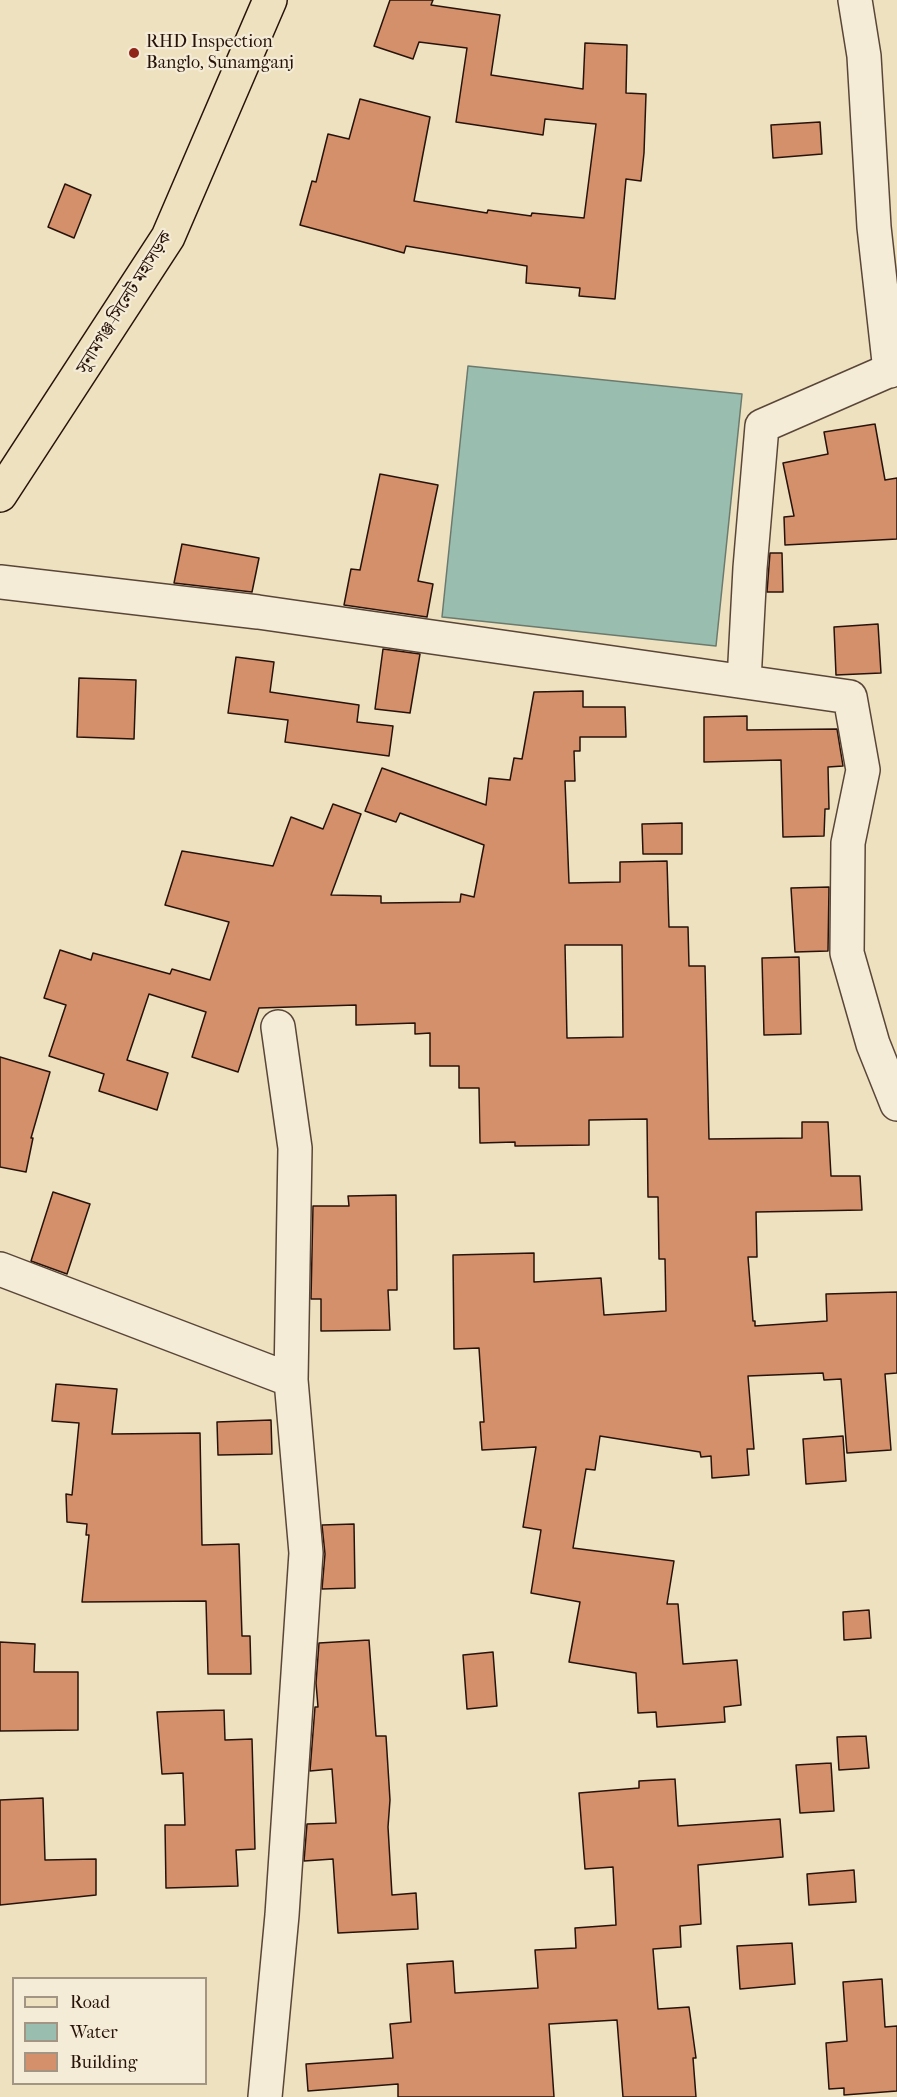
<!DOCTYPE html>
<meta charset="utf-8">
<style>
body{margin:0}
#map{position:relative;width:897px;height:2097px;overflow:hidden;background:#eee1c0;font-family:"IM FELL French Canon",serif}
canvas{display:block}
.legend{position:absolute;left:12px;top:1977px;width:195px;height:108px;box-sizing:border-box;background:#f4ecd6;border:2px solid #a29584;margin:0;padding:8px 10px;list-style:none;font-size:18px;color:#28130a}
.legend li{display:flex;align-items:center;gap:12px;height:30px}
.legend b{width:30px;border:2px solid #a29584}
</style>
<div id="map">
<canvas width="897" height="2097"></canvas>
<ul class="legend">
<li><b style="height:8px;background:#eee1c0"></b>Road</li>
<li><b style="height:16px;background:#99beaf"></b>Water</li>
<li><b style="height:16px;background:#d48f6b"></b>Building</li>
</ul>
</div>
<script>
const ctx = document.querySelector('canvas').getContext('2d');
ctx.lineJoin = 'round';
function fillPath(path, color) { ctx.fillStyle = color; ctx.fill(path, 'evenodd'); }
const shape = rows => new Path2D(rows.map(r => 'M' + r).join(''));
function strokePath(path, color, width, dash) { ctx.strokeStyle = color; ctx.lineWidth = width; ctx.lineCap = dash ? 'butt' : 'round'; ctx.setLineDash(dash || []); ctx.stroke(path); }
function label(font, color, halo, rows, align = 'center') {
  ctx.font = font + ' "IM FELL French Canon","Noto Serif Bengali",serif'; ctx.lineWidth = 4.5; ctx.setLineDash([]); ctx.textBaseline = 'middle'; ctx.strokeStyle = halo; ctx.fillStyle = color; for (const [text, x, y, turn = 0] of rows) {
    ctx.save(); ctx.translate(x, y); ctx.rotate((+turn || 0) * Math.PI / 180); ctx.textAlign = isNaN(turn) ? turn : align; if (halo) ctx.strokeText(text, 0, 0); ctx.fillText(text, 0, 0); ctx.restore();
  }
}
const water = shape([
 [468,366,742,394,716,646,442,617,468,366]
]);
const building = shape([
 [390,0,433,0,431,5,500,15,491,75,583,89,585,43,627,45,626,93,646,94,644,153,641,181,626,179,615,299,579,296,580,288,526,283,527,266,406,246,404,253,300,225,312,181,316,182,328,134,349,139,360,99,430,117,414,201,487,213,488,210,531,216,532,213,584,218,596,124,545,119,543,135,456,122,467,48,419,42,413,59,374,46,390,0],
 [820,122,822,154,773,158,771,125,820,122],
 [65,184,91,195,74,238,48,227,65,184],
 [875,424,885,480,897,478,897,539,785,545,784,517,794,516,783,463,828,454,824,432,875,424],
 [380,474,438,485,418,581,433,584,427,617,344,605,351,569,360,570,380,474],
 [182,544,259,558,252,592,174,583,182,544],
 [770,553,782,553,783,592,767,592,770,553],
 [878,624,881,673,836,675,834,627,878,624],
 [383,649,420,654,410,713,375,709,383,649],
 [236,657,274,662,270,692,359,705,357,722,393,726,389,756,285,742,288,720,228,713,236,657],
 [79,678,136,680,134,739,77,737,79,678],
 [583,691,583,707,625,707,626,737,580,737,580,751,574,751,575,781,565,781,569,883,620,882,620,862,667,861,669,927,688,927,689,966,705,966,709,1139,802,1138,802,1122,828,1122,831,1176,860,1176,862,1210,756,1212,757,1257,748,1257,753,1321,755,1321,755,1326,827,1321,826,1294,897,1292,897,1373,885,1374,891,1450,847,1453,841,1379,824,1380,823,1373,748,1376,754,1449,747,1449,749,1475,712,1478,711,1456,701,1457,700,1452,600,1436,595,1470,586,1469,573,1548,674,1561,667,1604,678,1604,683,1664,737,1660,741,1705,724,1707,725,1722,657,1727,656,1712,638,1713,636,1673,569,1662,580,1602,531,1593,541,1530,523,1527,536,1447,482,1450,480,1422,484,1422,479,1348,454,1349,453,1255,534,1253,534,1282,601,1278,604,1315,666,1311,665,1259,659,1259,658,1197,648,1197,647,1119,589,1120,589,1145,515,1146,515,1142,480,1143,479,1088,459,1088,459,1066,430,1066,430,1033,415,1034,415,1023,356,1025,356,1005,259,1008,238,1072,192,1057,206,1012,149,994,127,1060,168,1073,157,1110,99,1091,104,1074,49,1056,66,1005,44,998,60,950,91,960,93,953,170,974,172,969,210,980,229,922,165,905,182,851,273,866,291,817,323,829,333,804,361,814,331,895,381,896,381,903,460,902,461,894,474,897,484,845,400,813,396,822,365,811,382,768,486,805,489,778,510,780,514,758,522,759,534,692,583,691],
 [565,945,622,945,623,1037,567,1038,565,945],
 [747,716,747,730,837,729,843,766,828,767,829,809,825,809,824,836,783,837,781,760,704,762,704,717,747,716],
 [682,823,682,854,643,854,642,824,682,823],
 [829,887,828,951,795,952,791,888,829,887],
 [799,957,801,1034,764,1035,762,958,799,957],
 [0,1057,50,1072,31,1138,33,1138,26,1172,0,1167,0,1057],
 [53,1192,90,1204,67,1274,31,1261,53,1192],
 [396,1195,397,1290,388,1290,390,1330,321,1331,321,1299,311,1299,313,1206,349,1206,348,1196,396,1195],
 [56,1384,117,1389,112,1434,200,1433,202,1545,239,1544,242,1636,250,1636,251,1674,208,1674,206,1601,82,1602,89,1535,86,1535,87,1524,67,1522,66,1494,72,1495,79,1423,52,1421,56,1384],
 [271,1420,272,1454,218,1455,217,1422,271,1420],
 [843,1436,846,1481,806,1484,803,1439,843,1436],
 [354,1524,355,1588,322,1589,325,1554,322,1525,354,1524],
 [869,1610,871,1638,844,1640,843,1612,869,1610],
 [369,1640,376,1736,386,1736,390,1800,388,1827,392,1895,416,1893,418,1929,338,1933,333,1859,304,1861,307,1824,336,1823,332,1769,310,1771,315,1707,318,1707,316,1683,319,1643,369,1640],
 [0,1642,35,1644,34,1672,78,1672,78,1730,0,1731,0,1642],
 [493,1652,497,1706,467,1709,463,1655,493,1652],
 [224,1710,225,1740,252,1739,255,1849,236,1850,238,1886,166,1888,165,1825,185,1825,183,1773,162,1774,157,1712,224,1710],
 [866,1736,869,1768,839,1770,837,1737,866,1736],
 [831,1763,834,1811,800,1813,796,1765,831,1763],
 [675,1779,678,1826,780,1819,783,1857,698,1865,701,1924,680,1926,681,1947,653,1949,658,2009,689,2007,696,2058,693,2058,696,2097,623,2097,617,2020,549,2024,554,2097,398,2097,398,2084,308,2091,306,2064,393,2058,390,2024,411,2022,407,1964,453,1961,455,1993,538,1988,535,1950,576,1948,575,1928,616,1925,613,1867,585,1869,579,1793,639,1788,639,1781,675,1779],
 [43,1798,45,1860,96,1859,96,1895,0,1905,0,1800,43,1798],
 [854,1870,856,1902,809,1905,807,1874,854,1870],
 [792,1943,795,1984,740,1989,737,1946,792,1943],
 [882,1979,885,2027,897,2026,897,2091,844,2095,844,2088,829,2089,826,2043,847,2041,843,1982,882,1979]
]);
const street = shape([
 [855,0,864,56,874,227,890,371],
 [0,582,258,612,850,697,863,770,848,843,847,953,873,1044,897,1104],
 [744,681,750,568,762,426,897,367],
 [0,1269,291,1380],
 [265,2097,282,1915,306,1553,291,1380,295,1148,278,1027]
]);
const primary = shape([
 [0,495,168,237,270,0]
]);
const markers = [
 [134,53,6,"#8f2418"]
];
const poiNames = [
 ["RHD Inspection",146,43],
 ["Banglo, Sunamganj",146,64]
];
const streetNames = [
 ["সুনামগঞ্জ-সিলেট মহাসড়ক",125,303,-58]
];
fillPath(water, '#99beaf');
strokePath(water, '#6c7a6d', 1.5);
fillPath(building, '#d48f6b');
strokePath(building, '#28130a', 1.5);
strokePath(street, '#5a4638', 36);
strokePath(primary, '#28130a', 36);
strokePath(street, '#f4ecd6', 33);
strokePath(primary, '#eee1c0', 33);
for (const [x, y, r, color] of markers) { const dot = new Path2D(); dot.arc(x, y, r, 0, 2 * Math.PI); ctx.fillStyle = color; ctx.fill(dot); strokePath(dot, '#f4ecd6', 2); }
label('18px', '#28130a', '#f4ecd6', poiNames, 'left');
label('18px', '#28130a', '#f4ecd6', streetNames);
</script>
